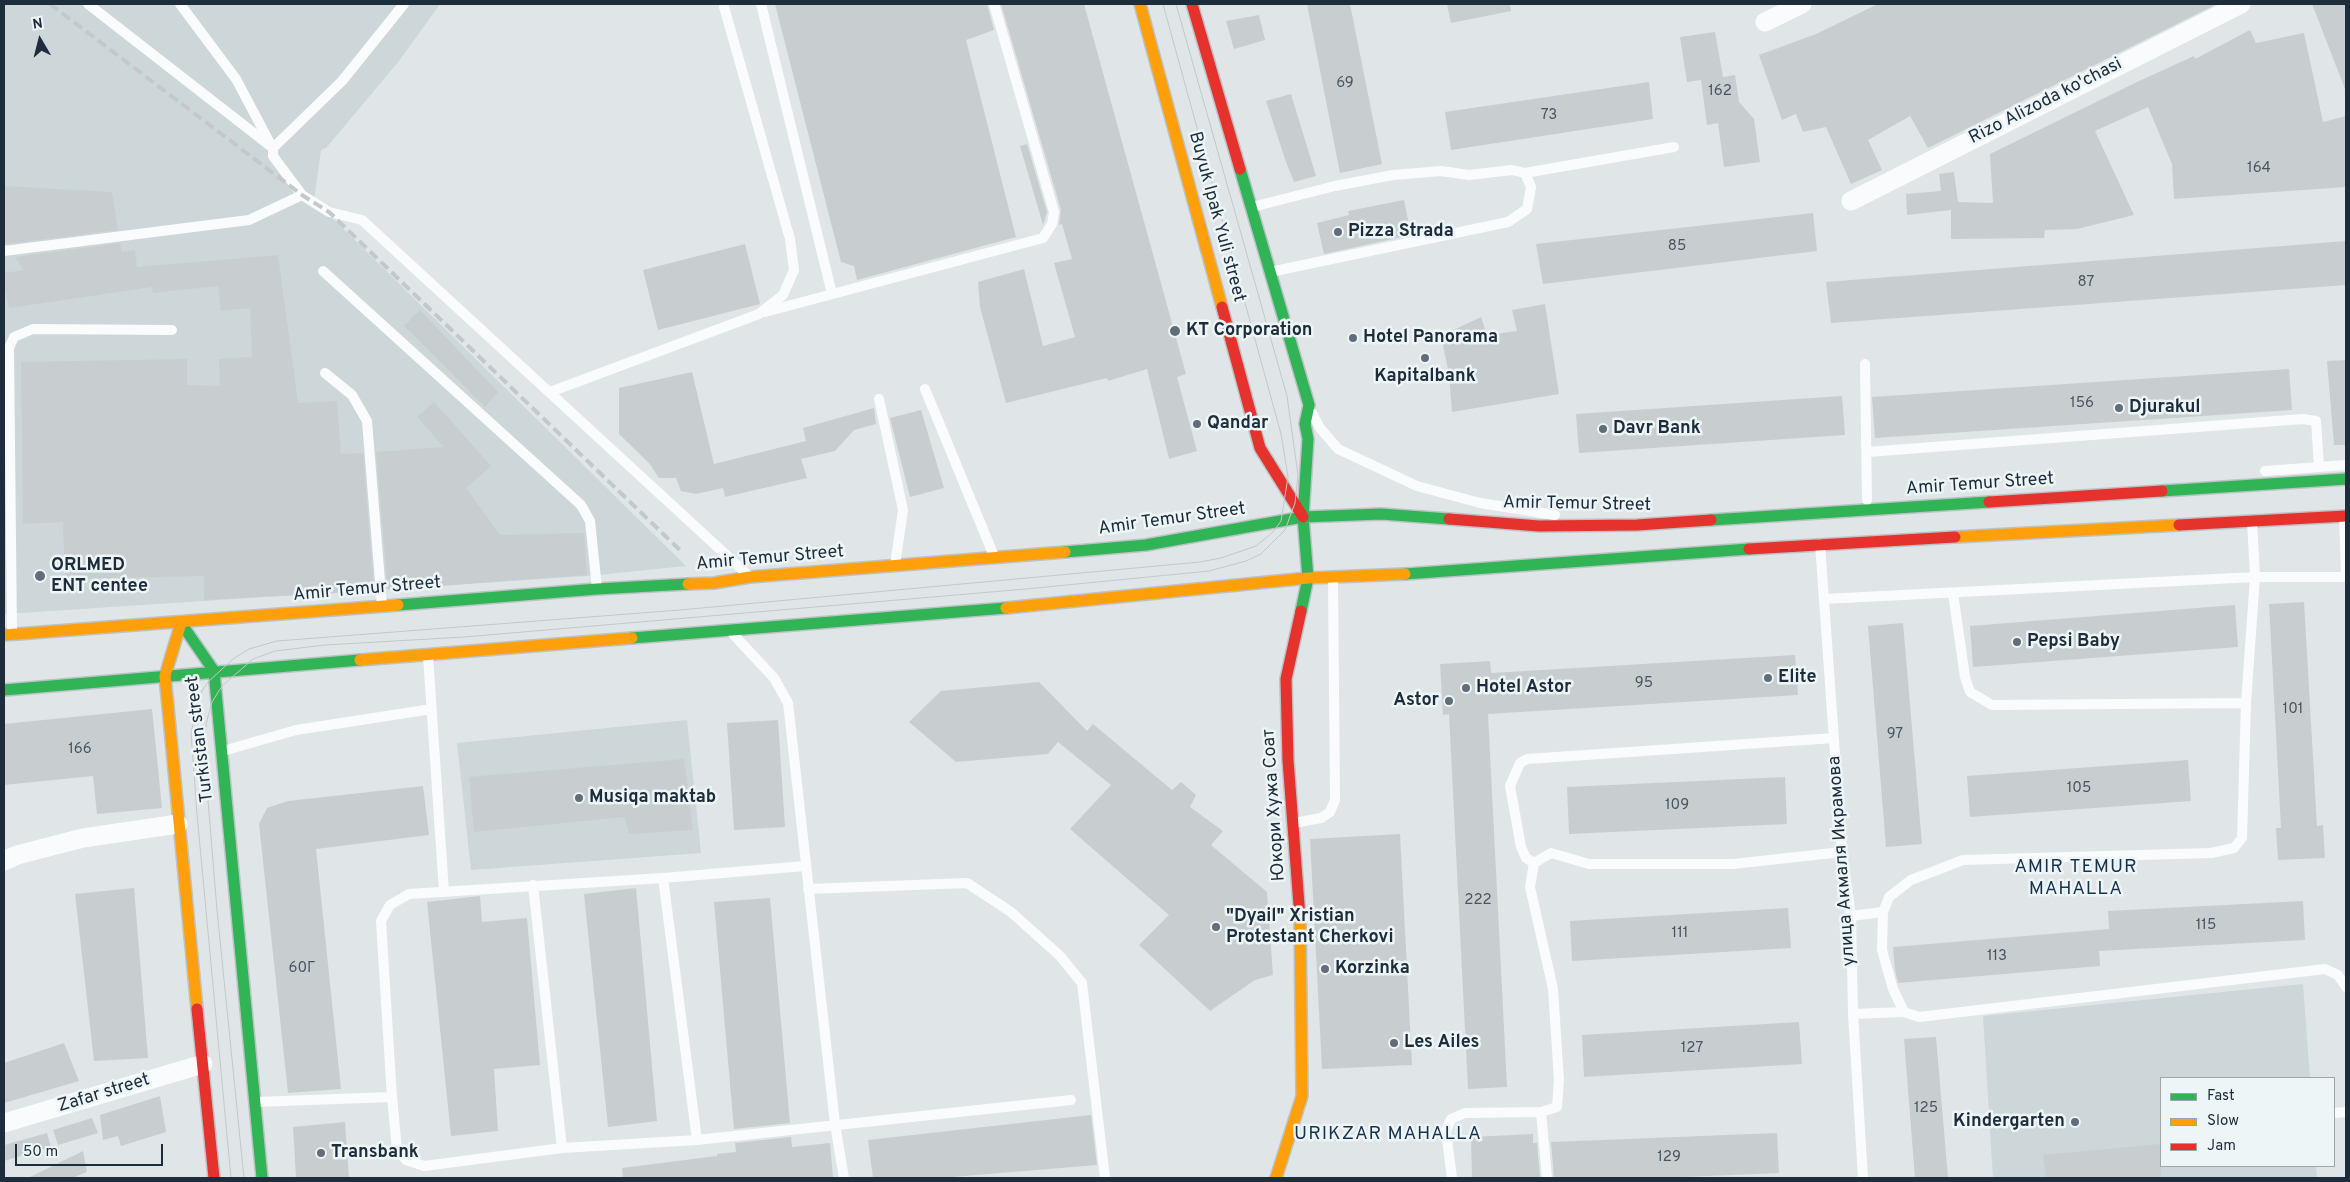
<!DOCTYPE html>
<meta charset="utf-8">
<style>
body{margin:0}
#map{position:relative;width:2350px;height:1182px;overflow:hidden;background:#e0e5e8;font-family:Overpass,sans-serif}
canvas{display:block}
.frame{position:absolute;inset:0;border:5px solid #1d2d3b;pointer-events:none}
.legend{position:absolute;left:2160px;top:1077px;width:175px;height:90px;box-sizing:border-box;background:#edf5f7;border:1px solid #9aa5ac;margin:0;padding:6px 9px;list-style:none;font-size:15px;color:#1d2d3b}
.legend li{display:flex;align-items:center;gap:10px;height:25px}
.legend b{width:25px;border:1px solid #9aa5ac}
.north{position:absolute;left:15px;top:15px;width:50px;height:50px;-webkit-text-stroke:4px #edf5f7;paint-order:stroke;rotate:352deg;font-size:14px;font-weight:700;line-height:20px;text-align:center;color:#1d2d3b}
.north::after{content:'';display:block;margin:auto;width:18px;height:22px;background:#1d2d3b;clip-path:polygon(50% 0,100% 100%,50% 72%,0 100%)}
.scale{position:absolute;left:15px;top:1144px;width:148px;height:22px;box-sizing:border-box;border:2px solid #1d2d3b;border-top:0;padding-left:6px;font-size:15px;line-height:18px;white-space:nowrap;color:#1d2d3b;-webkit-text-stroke:4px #edf5f7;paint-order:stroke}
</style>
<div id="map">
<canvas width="2350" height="1182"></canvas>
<div class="frame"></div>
<ul class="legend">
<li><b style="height:6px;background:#30b455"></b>Fast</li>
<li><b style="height:6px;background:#ff9f0a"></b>Slow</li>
<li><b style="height:6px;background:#e5322d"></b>Jam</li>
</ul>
<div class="north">N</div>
<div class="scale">50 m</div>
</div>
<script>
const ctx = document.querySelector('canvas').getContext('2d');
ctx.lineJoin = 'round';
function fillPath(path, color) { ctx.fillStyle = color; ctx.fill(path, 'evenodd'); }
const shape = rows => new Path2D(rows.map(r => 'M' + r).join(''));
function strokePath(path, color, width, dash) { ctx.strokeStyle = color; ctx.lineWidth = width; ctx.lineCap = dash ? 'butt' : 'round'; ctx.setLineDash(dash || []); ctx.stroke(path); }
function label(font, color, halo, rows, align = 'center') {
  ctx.font = font + ' Overpass,sans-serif'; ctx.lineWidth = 5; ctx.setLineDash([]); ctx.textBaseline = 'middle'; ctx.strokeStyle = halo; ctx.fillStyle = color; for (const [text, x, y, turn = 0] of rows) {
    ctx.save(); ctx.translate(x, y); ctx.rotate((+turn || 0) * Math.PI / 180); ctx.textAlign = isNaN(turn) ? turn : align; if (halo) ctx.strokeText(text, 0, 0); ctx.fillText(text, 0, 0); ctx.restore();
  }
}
const built = shape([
 [4,4,440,4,399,61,326,148,321,150,314,200,686,566,587,576,4,614],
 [687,720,701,853,471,870,457,743],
 [2303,984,2310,1078,2161,1078,2161,1166,2316,1166,2317,1178,1993,1178,1983,1016]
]);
const building = shape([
 [775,4,987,4,994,30,966,40,1016,237,857,280,854,266,841,262],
 [1001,4,1084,4,1186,374,1177,377,1197,451,1169,459,1147,369,1108,381,1107,378,1006,403,980,307,978,282,1024,269,1043,346,1075,337,1054,263,1072,259,1062,224,1059,225,1061,210],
 [1307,4,1350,4,1382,164,1340,173],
 [1447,4,1510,4,1511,11,1451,23],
 [1878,4,2217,4,1928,148,1910,116,1868,140,1882,170,1851,184,1826,127,1803,132,1796,114,1782,120,1759,55,1816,34],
 [2312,4,2346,4,2346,89,2345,89],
 [1259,15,1265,40,1234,49,1226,21],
 [2250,30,2256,43,2304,33,2323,122,2346,116,2346,187,2174,199,2172,164,2148,107,2095,131,2134,215,2077,229,2045,230,2044,238,1951,239,1951,210,1907,215,1906,194,1941,191,1939,174,1954,172,1958,202,1993,203,1990,154,2137,82,2194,56,2195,59],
 [1715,32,1723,77,1735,75,1739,102,1754,119,1760,162,1724,167,1718,123,1707,125,1701,80,1687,82,1680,37],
 [1649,82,1653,119,1451,150,1445,112],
 [1291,94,1316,176,1294,182,1286,162,1266,101],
 [1027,144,1047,212,1043,225,1020,146],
 [4,186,112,192,118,230,6,244,4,241],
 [1404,200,1411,235,1324,254,1317,223,1349,215,1348,211],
 [1813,213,1817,251,1543,284,1536,244],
 [2346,241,2346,285,1831,323,1826,282],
 [120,243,122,252,135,250,137,267,278,255,298,403,337,401,341,454,363,453,374,591,204,600,204,576,65,579,63,522,23,524,21,362,187,359,187,385,220,386,219,359,252,357,250,308,221,311,218,286,153,293,152,287,9,308,4,284,4,273,24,270,15,257],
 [745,244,760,304,658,330,643,270],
 [1545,304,1559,394,1452,412,1449,374,1441,336,1481,317,1487,335,1517,331,1512,310],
 [420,310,498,392,485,407,404,326],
 [2346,360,2346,445,2334,445,2327,361],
 [2289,369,2292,410,1875,438,1872,397],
 [692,372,714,464,806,441,803,428,874,408,876,424,854,430,835,451,801,459,807,478,725,497,723,488,696,494,681,491,676,478,659,478,649,463,619,434,619,388],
 [1842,396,1845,435,1579,453,1576,414],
 [434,402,491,466,466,488,500,535,584,533,587,575,388,590,376,452,444,447,417,417],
 [921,410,944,488,910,497,890,418],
 [2304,602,2317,826,2323,825,2325,858,2278,860,2276,828,2281,828,2269,604],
 [2235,605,2238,647,1973,667,1970,626],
 [1903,623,1922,844,1886,847,1868,626],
 [1795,655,1798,695,1488,714,1507,1087,1468,1089,1449,714,1443,715,1440,664,1490,661,1491,673],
 [1039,682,1087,731,1093,724,1172,790,1181,782,1196,795,1190,807,1223,831,1211,845,1267,892,1273,975,1255,980,1210,1011,1139,945,1169,915,1070,829,1111,785,1058,742,1048,754,956,762,909,722,941,691],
 [152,709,162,808,97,814,93,776,4,785,4,724],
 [778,720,785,827,734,830,727,723],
 [684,759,693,830,629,834,624,817,474,832,469,777],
 [2188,760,2191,801,1970,817,1967,776],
 [1785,777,1787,824,1569,834,1567,787],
 [423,786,429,835,316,849,341,1089,288,1093,259,824,267,808,288,801],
 [1400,834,1412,1065,1322,1069,1310,839],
 [134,888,148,1058,94,1061,75,894],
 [636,888,657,1121,608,1127,584,894],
 [480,896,482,922,527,918,540,1065,494,1069,498,1131,451,1136,427,902],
 [770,898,790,1123,734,1129,714,902],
 [2303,901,2305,940,2099,951,2100,966,1898,983,1895,970,1893,947,2109,929,2108,911],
 [1788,908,1791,948,1572,961,1570,921],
 [1799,1022,1802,1064,1584,1077,1582,1035],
 [1936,1037,1948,1178,1915,1178,1904,1039],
 [64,1043,79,1081,4,1103,4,1063],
 [160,1096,166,1132,121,1146,118,1136,103,1140,100,1115],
 [1091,1115,1097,1165,941,1178,873,1178,868,1140],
 [92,1118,98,1133,58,1145,53,1130],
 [345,1122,349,1178,296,1178,293,1127],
 [47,1133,51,1147,4,1161,4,1145],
 [1777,1133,1779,1173,1659,1178,1554,1178,1551,1142],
 [1533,1134,1533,1143,1537,1143,1540,1178,1472,1178,1471,1137],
 [791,1137,792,1147,830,1143,833,1178,623,1178,622,1168,717,1156,717,1154,736,1152,735,1143],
 [2161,1144,2161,1178,2046,1178,2043,1155],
 [83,1151,87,1172,72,1178,28,1178]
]);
const lane = shape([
 [88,4,273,148],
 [180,4,236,79,271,145],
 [761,4,832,294],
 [1525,173,1674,147],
 [302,195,273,156,273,148,342,81,404,4],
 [1252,207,1335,186,1393,175,1441,171,1469,175,1512,170,1525,173,1531,187,1527,209,1508,222,1270,272],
 [4,251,249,220,302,195,329,212,362,220,748,575],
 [323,271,581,505,590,521,597,588],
 [765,312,1043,238,1052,224,1054,212,994,4],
 [1865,364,1867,500],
 [325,373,352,395,367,421,382,606],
 [925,389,994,556],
 [550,392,759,314,783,295,794,270,790,239,724,7],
 [879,399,903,510,895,565],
 [1312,413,1320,428,1338,449,1417,486,1480,503,1555,515],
 [1867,452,2303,419,2316,421,2319,467],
 [2265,471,2346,465],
 [2344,516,2346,575],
 [1820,544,1842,852,1851,916,1853,1014,1863,1178],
 [1953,593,1965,677,1970,692,1992,705,2246,703],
 [1824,599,2255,577,2346,577],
 [12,633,9,348,14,337,33,329,172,330],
 [733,634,774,678,788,703,835,1124,844,1178],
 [428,656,444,892],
 [223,751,296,730,432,709],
 [1294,823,1321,818,1330,812,1335,800,1333,578],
 [1534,863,1526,858,1521,847,1510,786,1520,763,1527,759,1834,738],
 [805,866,663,878,409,894,390,905,381,921,392,1097,397,1150,406,1160,424,1166,562,1148,697,1140,1071,1100],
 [663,878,697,1140],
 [533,885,562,1148],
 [808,889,967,883,1011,912,1060,956,1082,983,1105,1178],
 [1883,912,1882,950,1893,989,1904,1012],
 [1851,916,1883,912,1889,897,1911,880,1963,860,2211,853,2234,848,2242,838,2246,703,2255,577,2252,521],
 [1853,1014,1904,1012,1919,1017,2325,969,2338,975,2346,987],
 [255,1102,392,1097],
 [1541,1112,1547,1178],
 [2334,1113,2346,1112],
 [1452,1178,1446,1131,1451,1119,1465,1113,1541,1112,1557,1107,1559,1080,1553,989,1530,887,1534,863,1551,853,1589,864,1733,864,1842,852]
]);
const street = shape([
 [1765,22,1802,4],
 [1851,201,2241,4],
 [4,861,17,855,83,838,178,824],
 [4,1123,203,1064]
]);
const fast = shape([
 [1240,169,1309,405,1305,424,1308,439,1303,517,1308,578,1301,611],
 [2162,491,2346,479],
 [1711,520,1989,502],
 [1065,552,1146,545,1303,517,1381,514,1449,519],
 [1405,574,1749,549],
 [398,605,597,589,688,584],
 [181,623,214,671,262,1178],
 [632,638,1006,608],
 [4,690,360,660]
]);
const slow = shape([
 [1140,4,1222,307],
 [1955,537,2179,525],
 [688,584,714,583,750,577,1065,552],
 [1006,608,1308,578,1405,574],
 [181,623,165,676,197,1009],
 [4,635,398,605],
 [360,660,632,638],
 [1276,1178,1302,1096,1300,918]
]);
const jam = shape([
 [1192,4,1240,169],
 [1222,307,1260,448,1303,517],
 [1989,502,2162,491],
 [1449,519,1539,526,1637,525,1711,520],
 [2179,525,2346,516],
 [1749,549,1955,537],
 [1300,918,1288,760,1286,679,1301,611],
 [197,1009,214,1178]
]);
const tram = shape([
 [231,1178,197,814,191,733,200,694,208,682,233,659,249,649,277,641,680,610,1200,562,1221,558,1256,546,1273,532,1281,521,1288,477,1281,434,1163,4],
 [244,1178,217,910,204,752,206,724,212,702,222,686,253,659,275,651,325,645,464,637,1026,589,1209,571,1246,561,1261,554,1285,530,1295,503,1298,475,1287,396,1176,4]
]);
const rail = shape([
 [50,4,302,195,329,212,683,553]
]);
const markers = [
 [1338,232,5,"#616d78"],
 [1175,331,6,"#616d78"],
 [1353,338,5,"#616d78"],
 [1425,358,5,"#616d78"],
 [2119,408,5,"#616d78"],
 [1197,424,5,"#616d78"],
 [1603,429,5,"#616d78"],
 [40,576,6,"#616d78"],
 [2017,642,5,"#616d78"],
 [1768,678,5,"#616d78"],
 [1466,688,5,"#616d78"],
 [1449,701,5,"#616d78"],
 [579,798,5,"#616d78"],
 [1216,927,5,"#616d78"],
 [1325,969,5,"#616d78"],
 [1394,1043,5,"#616d78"],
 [2075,1122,5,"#616d78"],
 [321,1153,5,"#616d78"]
];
const numberNames = [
 ["69",1345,84],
 ["162",1720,92],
 ["73",1549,116],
 ["164",2259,169],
 ["85",1677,247],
 ["87",2086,283],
 ["156",2082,404],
 ["95",1644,684],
 ["101",2293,710],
 ["97",1895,735],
 ["166",80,750],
 ["105",2079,789],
 ["109",1677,806],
 ["222",1478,901],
 ["115",2206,926],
 ["111",1680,934],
 ["113",1997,957],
 ["60Г",302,969],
 ["127",1692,1049],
 ["125",1926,1109],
 ["129",1669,1158]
];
const streetNames = [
 ["Rizo Alizoda ko'chasi",2046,102,-27],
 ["Buyuk Ipak Yuli street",1216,217,75],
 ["Amir Temur Street",1980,485,-4],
 ["Amir Temur Street",1577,505,1],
 ["Amir Temur Street",1172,520,-8],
 ["Amir Temur Street",770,559,-5],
 ["Amir Temur Street",367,590,-5],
 ["Turkistan street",201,739,-97],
 ["Юкори Хужа Соат",1275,805,-94],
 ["улица Акмаля Икрамова",1843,861,-94],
 ["Zafar street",104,1094,-17]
];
const poiNames = [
 ["Pizza Strada",1348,232],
 ["KT Corporation",1186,331],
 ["Hotel Panorama",1363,338],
 ["Kapitalbank",1425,377,"center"],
 ["Djurakul",2129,408],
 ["Qandar",1207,424],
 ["Davr Bank",1613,429],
 ["ORLMED",51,566],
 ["ENT centee",51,587],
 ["Pepsi Baby",2027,642],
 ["Elite",1778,678],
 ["Hotel Astor",1476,688],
 ["Astor",1439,701,"right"],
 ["Musiqa maktab",589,798],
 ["\"Dyail\" Xristian",1226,917],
 ["Protestant Cherkovi",1226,938],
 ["Korzinka",1335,969],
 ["Les Ailes",1404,1043],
 ["Kindergarten",2065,1122,"right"],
 ["Transbank",331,1153]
];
const neighbourhoodNames = [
 ["AMIR TEMUR",2076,868],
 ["MAHALLA",2076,890],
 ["URIKZAR MAHALLA",1388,1135]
];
fillPath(built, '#cdd6d9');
fillPath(building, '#c8ced0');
strokePath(fast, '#bcc3c7', 14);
strokePath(slow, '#bcc3c7', 14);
strokePath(jam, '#bcc3c7', 14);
strokePath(lane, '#fafbfc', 10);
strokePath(street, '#fafbfc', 19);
strokePath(fast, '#30b455', 11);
strokePath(slow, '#ff9f0a', 11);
strokePath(jam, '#e5322d', 11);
strokePath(tram, '#c5c8ca', 1);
strokePath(rail, '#c5c8ca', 4, [10, 5]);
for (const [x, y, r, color] of markers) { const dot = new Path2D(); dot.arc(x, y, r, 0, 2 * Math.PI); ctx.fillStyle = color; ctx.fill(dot); strokePath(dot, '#edf5f7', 2); }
label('15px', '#495661', null, numberNames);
label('18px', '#1d2d3b', '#edf5f7', streetNames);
label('bold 18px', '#1d2d3b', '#edf5f7', poiNames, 'left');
ctx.letterSpacing = '1px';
label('19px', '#18334e', '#edf5f7', neighbourhoodNames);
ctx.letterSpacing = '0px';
</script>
